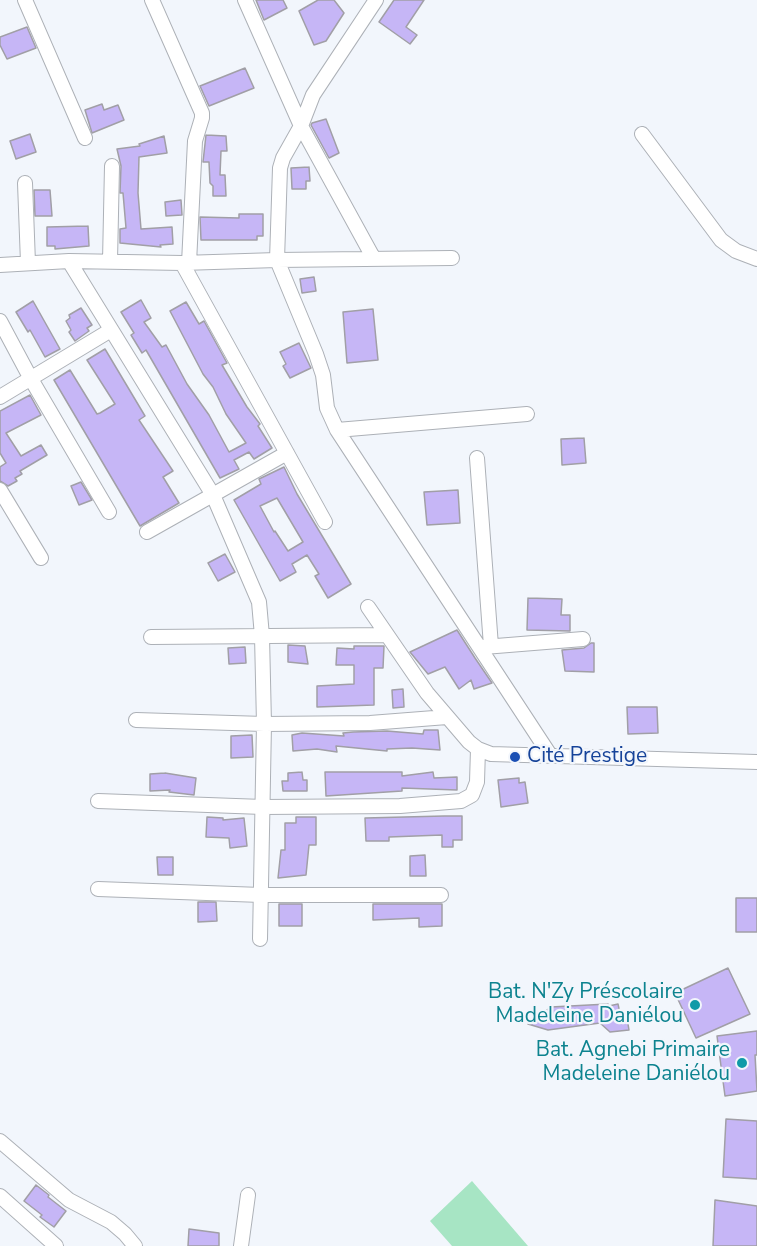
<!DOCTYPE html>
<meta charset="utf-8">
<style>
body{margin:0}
canvas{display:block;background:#f2f6fc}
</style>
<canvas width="757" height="1246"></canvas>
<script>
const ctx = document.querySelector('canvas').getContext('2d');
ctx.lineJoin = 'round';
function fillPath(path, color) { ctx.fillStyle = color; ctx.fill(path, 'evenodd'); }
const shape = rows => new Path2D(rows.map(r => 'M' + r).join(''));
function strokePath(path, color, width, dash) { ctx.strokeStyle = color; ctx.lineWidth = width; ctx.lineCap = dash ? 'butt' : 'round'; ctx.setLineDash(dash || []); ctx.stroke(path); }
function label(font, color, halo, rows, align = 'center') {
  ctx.font = font + ' "Nunito Sans",sans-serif'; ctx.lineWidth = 4.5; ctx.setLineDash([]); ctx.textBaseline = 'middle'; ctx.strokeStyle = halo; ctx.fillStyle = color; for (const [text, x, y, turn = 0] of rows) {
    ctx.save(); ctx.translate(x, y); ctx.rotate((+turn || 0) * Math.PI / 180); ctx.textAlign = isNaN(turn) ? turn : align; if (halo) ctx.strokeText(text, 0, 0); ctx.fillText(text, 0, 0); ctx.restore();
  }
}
const green = shape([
 [472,1181,528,1246,452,1246,430,1221]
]);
const building = shape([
 [256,0,283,0,287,8,264,20,256,0],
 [318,0,334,0,344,13,326,41,314,45,299,11,318,0],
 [394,0,424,0,406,27,417,35,410,44,379,22,394,0],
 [27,27,36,48,7,59,0,45,0,37,27,27],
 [245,68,254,88,209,106,200,86,245,68],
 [102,104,104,110,118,105,124,120,92,133,85,110,102,104],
 [326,119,339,153,329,158,311,125,312,123,326,119],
 [30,134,36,152,16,159,10,141,30,134],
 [206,135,226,136,227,151,221,151,220,175,225,175,226,196,213,196,213,186,210,183,209,162,203,162,206,135],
 [164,136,167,153,139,157,138,193,141,229,172,227,173,244,160,245,161,247,120,243,120,229,126,228,123,193,120,193,121,166,117,149,140,146,139,144,164,136],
 [309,167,310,181,306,181,306,189,292,189,291,168,309,167],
 [34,190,50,190,52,216,35,216,34,190],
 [181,200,182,215,166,216,165,202,181,200],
 [239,214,263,214,263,236,257,236,257,240,201,240,200,217,239,218,239,214],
 [88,226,89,246,55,249,55,246,47,246,47,227,88,226],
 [314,277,316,291,302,293,300,279,314,277],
 [141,300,151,318,144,322,162,347,166,345,187,384,209,415,229,452,246,443,226,414,213,387,203,374,170,311,186,302,199,324,204,321,227,363,222,365,247,407,260,424,258,426,272,448,254,459,249,452,234,460,239,469,220,478,146,350,142,353,131,335,134,333,121,312,141,300],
 [33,301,60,349,45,357,30,330,28,332,16,312,33,301],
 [81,308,92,325,87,328,89,331,75,341,69,332,71,330,66,321,70,318,69,315,81,308],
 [373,309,378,360,347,363,343,312,373,309],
 [299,343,311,368,290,378,283,366,286,364,280,352,299,343],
 [105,349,145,416,139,420,173,471,163,477,179,503,140,526,54,380,70,370,97,414,100,413,115,404,87,360,105,349],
 [30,395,41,415,6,433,21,456,41,445,47,455,20,471,22,474,15,478,17,481,8,486,0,481,0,467,6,463,0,453,0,411,30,395],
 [584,438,586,463,562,465,561,439,584,438],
 [284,467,297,494,351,584,328,598,315,576,319,574,307,555,292,564,296,572,280,581,234,500,261,484,259,479,284,467],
 [277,498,303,542,288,551,275,531,274,532,260,506,277,498],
 [81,482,92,500,79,505,71,486,81,482],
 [458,490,460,523,427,525,424,492,458,490],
 [225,554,235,572,218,581,208,563,225,554],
 [528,598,562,599,561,615,570,615,570,631,527,630,528,598],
 [457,630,475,658,492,683,474,689,471,680,459,689,445,667,428,674,410,652,457,630],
 [591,643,594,643,594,672,565,671,562,650,584,648,591,643],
 [288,645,305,646,308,664,288,662,288,645],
 [354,646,384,646,383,668,374,668,374,705,317,707,317,686,354,684,354,665,336,665,337,648,354,649,354,646],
 [245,647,246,663,229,664,228,648,245,647],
 [403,689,404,707,393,708,392,690,403,689],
 [627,707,657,707,658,733,628,734,627,707],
 [424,730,438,730,440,750,412,748,387,749,387,751,336,746,337,752,317,749,293,751,292,735,302,733,344,736,343,733,353,732,387,731,423,734,424,730],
 [252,735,253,757,231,758,231,736,252,735],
 [302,772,303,780,307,780,307,791,283,791,282,781,288,781,288,773,302,772],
 [325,772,402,772,402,776,433,772,434,778,457,777,457,790,402,788,402,791,326,796,325,772],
 [165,773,196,778,194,795,169,792,170,790,150,791,150,774,165,773],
 [519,778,519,783,525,782,528,803,501,807,498,780,519,778],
 [444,816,462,816,462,840,453,840,453,847,442,847,442,835,389,837,389,841,366,841,365,818,444,816],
 [207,817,223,818,223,820,244,818,247,846,230,848,229,838,206,837,207,817],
 [296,817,316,817,316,845,309,845,306,875,278,878,281,850,285,850,285,823,296,823,296,817],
 [425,855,426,876,410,876,410,856,425,855],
 [157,857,173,857,173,875,158,875,157,857],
 [736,898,757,898,757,932,736,932,736,898],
 [198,902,216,902,217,921,198,922,198,902],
 [279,904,302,904,302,926,279,926,279,904],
 [373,904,442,904,442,926,419,927,419,918,373,920,373,904],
 [728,968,750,1014,696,1038,675,993,728,968],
 [608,1004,609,1006,618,1004,621,1018,627,1018,629,1030,610,1032,600,1023,548,1030,528,1024,551,1007,608,1004],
 [757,1031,757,1055,755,1055,757,1091,725,1096,717,1036,757,1031],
 [726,1119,757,1121,757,1179,723,1177,726,1119],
 [36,1185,49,1195,48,1197,66,1211,54,1227,40,1217,42,1215,24,1201,36,1185],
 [715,1200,757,1206,757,1246,713,1246,715,1200],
 [189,1229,219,1233,219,1246,188,1246,189,1229]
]);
const street = shape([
 [25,0,85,138],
 [152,0,202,113,202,118,195,141,189,263],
 [245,0,301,126,283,158,280,168,277,260,452,258],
 [642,134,721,240,736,251,757,259],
 [25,183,28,263],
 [374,259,301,126,313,95,376,0],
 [69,261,213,495,259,602,262,636,264,724,260,939],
 [110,261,112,166],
 [182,263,325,522],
 [0,265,69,261,182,263,277,260,316,354,323,375,327,408,337,430,550,755],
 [0,321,31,379,109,512],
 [0,397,111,330],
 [337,430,527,414],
 [477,458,491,646],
 [0,490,41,558],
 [147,532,287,453],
 [368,607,427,693,469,742,478,749,491,754,757,762],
 [151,637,387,635],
 [484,647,583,639],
 [136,720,264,724,370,723,447,717],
 [98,801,263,807,400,806,461,801,472,795,477,782,478,749],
 [98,889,261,895,441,895],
 [0,1141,69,1200,111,1222,125,1234,135,1246],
 [0,1196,56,1246],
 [241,1246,248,1195]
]);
const markers = [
 [515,757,6,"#1a4fb4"],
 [695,1005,6,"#0f9aa8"],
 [742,1063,6,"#0f9aa8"]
];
const transitNames = [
 ["Cité Prestige",527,757]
];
const cultureNames = [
 ["Bat. N'Zy Préscolaire",683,993],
 ["Madeleine Daniélou",683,1017],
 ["Bat. Agnebi Primaire",730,1051],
 ["Madeleine Daniélou",730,1075]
];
fillPath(green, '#a7e5c4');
fillPath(building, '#c6b6f6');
strokePath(building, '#a19fa6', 1.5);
strokePath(street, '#adb1b7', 16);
strokePath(street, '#fff', 14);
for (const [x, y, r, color] of markers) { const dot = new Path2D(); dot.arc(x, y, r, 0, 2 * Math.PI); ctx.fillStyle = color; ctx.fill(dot); strokePath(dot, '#f2f6fc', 2); }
label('21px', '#164399', '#f2f6fc', transitNames, 'left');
label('21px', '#0d838f', '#f2f6fc', cultureNames, 'right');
</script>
